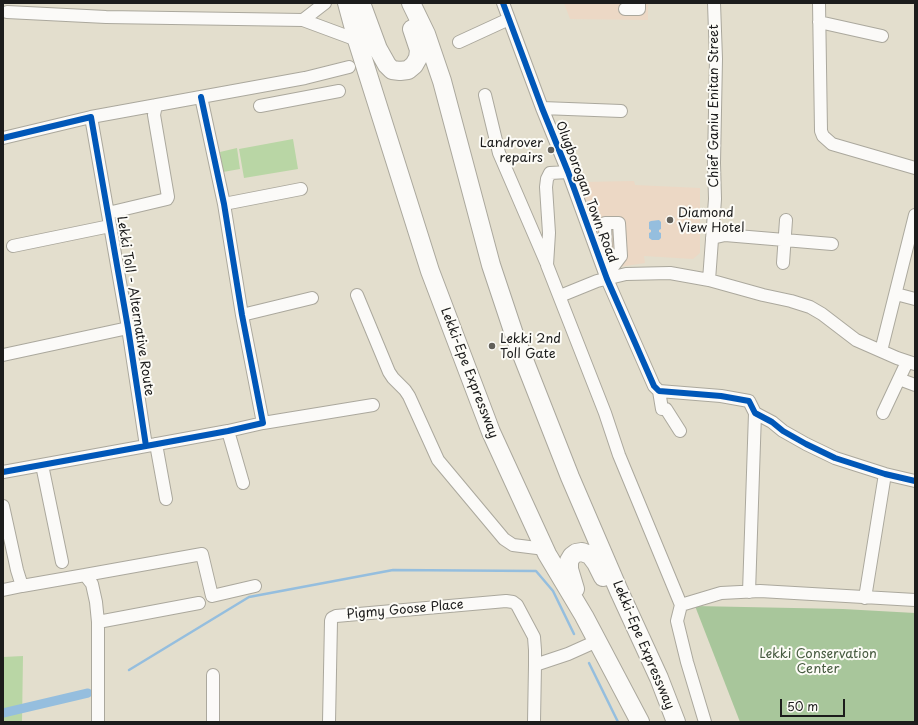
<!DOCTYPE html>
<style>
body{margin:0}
#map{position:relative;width:918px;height:725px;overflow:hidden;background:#e3decd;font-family:"Playpen Sans",sans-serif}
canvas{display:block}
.frame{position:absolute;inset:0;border:4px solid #1c1c1c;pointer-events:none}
.scale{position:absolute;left:780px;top:699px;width:65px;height:18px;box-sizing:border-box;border:2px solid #1c1c1c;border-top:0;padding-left:5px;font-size:12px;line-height:14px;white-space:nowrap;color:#1c1c1c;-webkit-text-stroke:3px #fdfcf7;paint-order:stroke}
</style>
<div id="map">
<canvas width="918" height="725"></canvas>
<div class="frame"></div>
<div class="scale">50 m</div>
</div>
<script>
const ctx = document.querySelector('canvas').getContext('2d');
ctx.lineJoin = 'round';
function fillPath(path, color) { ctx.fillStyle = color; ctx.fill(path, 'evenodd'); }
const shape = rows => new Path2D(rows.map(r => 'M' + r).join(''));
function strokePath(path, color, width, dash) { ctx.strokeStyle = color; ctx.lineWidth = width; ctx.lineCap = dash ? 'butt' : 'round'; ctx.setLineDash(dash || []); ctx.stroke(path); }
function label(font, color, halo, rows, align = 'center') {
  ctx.font = font + ' "Playpen Sans",sans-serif'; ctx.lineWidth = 4; ctx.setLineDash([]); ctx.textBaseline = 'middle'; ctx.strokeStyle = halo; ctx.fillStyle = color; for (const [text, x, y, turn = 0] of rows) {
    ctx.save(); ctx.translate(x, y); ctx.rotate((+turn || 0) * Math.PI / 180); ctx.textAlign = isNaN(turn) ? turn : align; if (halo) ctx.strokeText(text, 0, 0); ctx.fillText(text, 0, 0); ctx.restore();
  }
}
const built = shape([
 [564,3,648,3,648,20,570,19],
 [634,181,635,185,700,188,700,253,693,259,644,256,645,263,605,269,589,226,582,182]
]);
const green = shape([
 [293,139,298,169,244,178,239,149],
 [237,148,240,169,223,172,220,152],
 [23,656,22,722,3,722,3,657]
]);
const forest = shape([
 [695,606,843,609,915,613,915,722,740,722]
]);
const water = shape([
 [659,220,661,222,661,229,659,230,659,232,661,233,661,238,659,240,652,240,649,238,649,233,651,232,651,230,649,229,649,222,651,221]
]);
const stream = shape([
 [589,663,618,722],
 [129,670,249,597,393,570,536,571,553,591,574,634]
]);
const canal = shape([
 [3,713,88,693]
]);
const minor = shape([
 [503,3,542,108,568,172,607,279,654,386,659,391,721,396,749,401,755,413,772,422,783,431,806,444,835,458,885,474,915,481],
 [819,3,821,131,823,136,832,144,915,168],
 [625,9,639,9,639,3],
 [7,12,106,17,303,20,357,40],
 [303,20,325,3],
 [819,22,882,36],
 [459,42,509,19],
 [485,95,499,153,546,262],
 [260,106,339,91],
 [542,108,621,111],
 [91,117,305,78,349,67],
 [3,138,91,117,128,328,146,446,3,472],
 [568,172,550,173,547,179,546,187,549,233,547,265,605,413,619,455,681,605,677,621,687,662,705,722],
 [224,204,301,189],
 [108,213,167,199,168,197,154,115,156,105],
 [712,238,725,235,832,244],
 [13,246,110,226],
 [783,263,786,220],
 [605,275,612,268,621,256,619,223,605,223,606,255,621,256],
 [709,280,715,199,714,163,716,59,714,3],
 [896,294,915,299],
 [357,295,389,372,393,378,405,390,409,396,438,460,504,539,513,545,545,549],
 [560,296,597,281,626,274,670,273,709,280,763,295,791,301,810,307,822,314,856,340,897,358,915,364],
 [242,315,312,298],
 [881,351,915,215],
 [3,355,128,328],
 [899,379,915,385],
 [659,391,662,409,666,409,680,431],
 [883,413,907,362],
 [263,423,373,405],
 [228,431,243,483],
 [156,444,166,499],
 [146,446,228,431,263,423,242,315,224,204,201,97],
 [42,465,62,562],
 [3,506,17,570,22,586,85,575,92,584,96,602,98,622,98,722],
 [85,575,202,554,212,596,255,586],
 [3,590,22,586],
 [749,592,755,413],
 [865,598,885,474],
 [681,605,721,593,760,591,915,600],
 [98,622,199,603],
 [535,665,568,654,597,641],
 [213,675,213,722],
 [329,722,331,621,332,618,336,616,506,601,513,602,517,605,534,637,535,650,535,665,534,722]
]);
const highway = shape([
 [347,3,357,40,430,271,491,432,547,554,584,616,640,722],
 [361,3,378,49,387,65,392,70,400,71,408,70,414,65,418,58,419,50,412,29],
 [411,3,426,34,442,81,491,265,515,337,570,477,619,591,659,678,676,722],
 [575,589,569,569,569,561,572,556,576,553,582,552,590,555,596,563,603,577]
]);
const cycleway = shape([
 [503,3,542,108,568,172,607,279,654,386,659,391,721,396,749,401,755,413,772,422,783,431,806,444,835,458,885,474,915,481],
 [3,138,91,117,128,328,146,446,3,472],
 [146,446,228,431,263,423,242,315,224,204,201,97]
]);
const markers = [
 [551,150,4,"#62605a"],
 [670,220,4,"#62605a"],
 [492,346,4,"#62605a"]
];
const streetNames = [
 ["Chief Ganiu Enitan Street",714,106,-90],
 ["Olugborogan Town Road",586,192,69],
 ["Lekki Toll - Alternative Route",135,306,81],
 ["Lekki-Epe Expressway",469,373,69],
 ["Pigmy Goose Place",405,610,-5],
 ["Lekki-Epe Expressway",643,645,67]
];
const poiNames = [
 ["Landrover",543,143,"right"],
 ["repairs",543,158,"right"],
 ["Diamond",678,213],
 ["View Hotel",678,228],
 ["Lekki 2nd",500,339],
 ["Toll Gate",500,354]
];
const parkNames = [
 ["Lekki Conservation",818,654],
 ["Center",818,669]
];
fillPath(built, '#ecd8c5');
fillPath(green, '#b9d6a5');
fillPath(forest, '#a8c69b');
fillPath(water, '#95bede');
strokePath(stream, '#95bede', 2.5);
strokePath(canal, '#95bede', 9);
strokePath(minor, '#aba89d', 14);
strokePath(highway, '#aba89d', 20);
strokePath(minor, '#fbfaf8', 12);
strokePath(highway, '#fbfaf8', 18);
strokePath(cycleway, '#0057b8', 6);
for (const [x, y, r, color] of markers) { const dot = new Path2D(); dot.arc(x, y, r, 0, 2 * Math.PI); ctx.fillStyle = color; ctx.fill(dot); strokePath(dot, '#fdfcf7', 1.5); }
label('13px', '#1c1c1c', '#fdfcf7', streetNames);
label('13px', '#1c1c1c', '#fdfcf7', poiNames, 'left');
label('13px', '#475b40', '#fdfcf7', parkNames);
</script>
